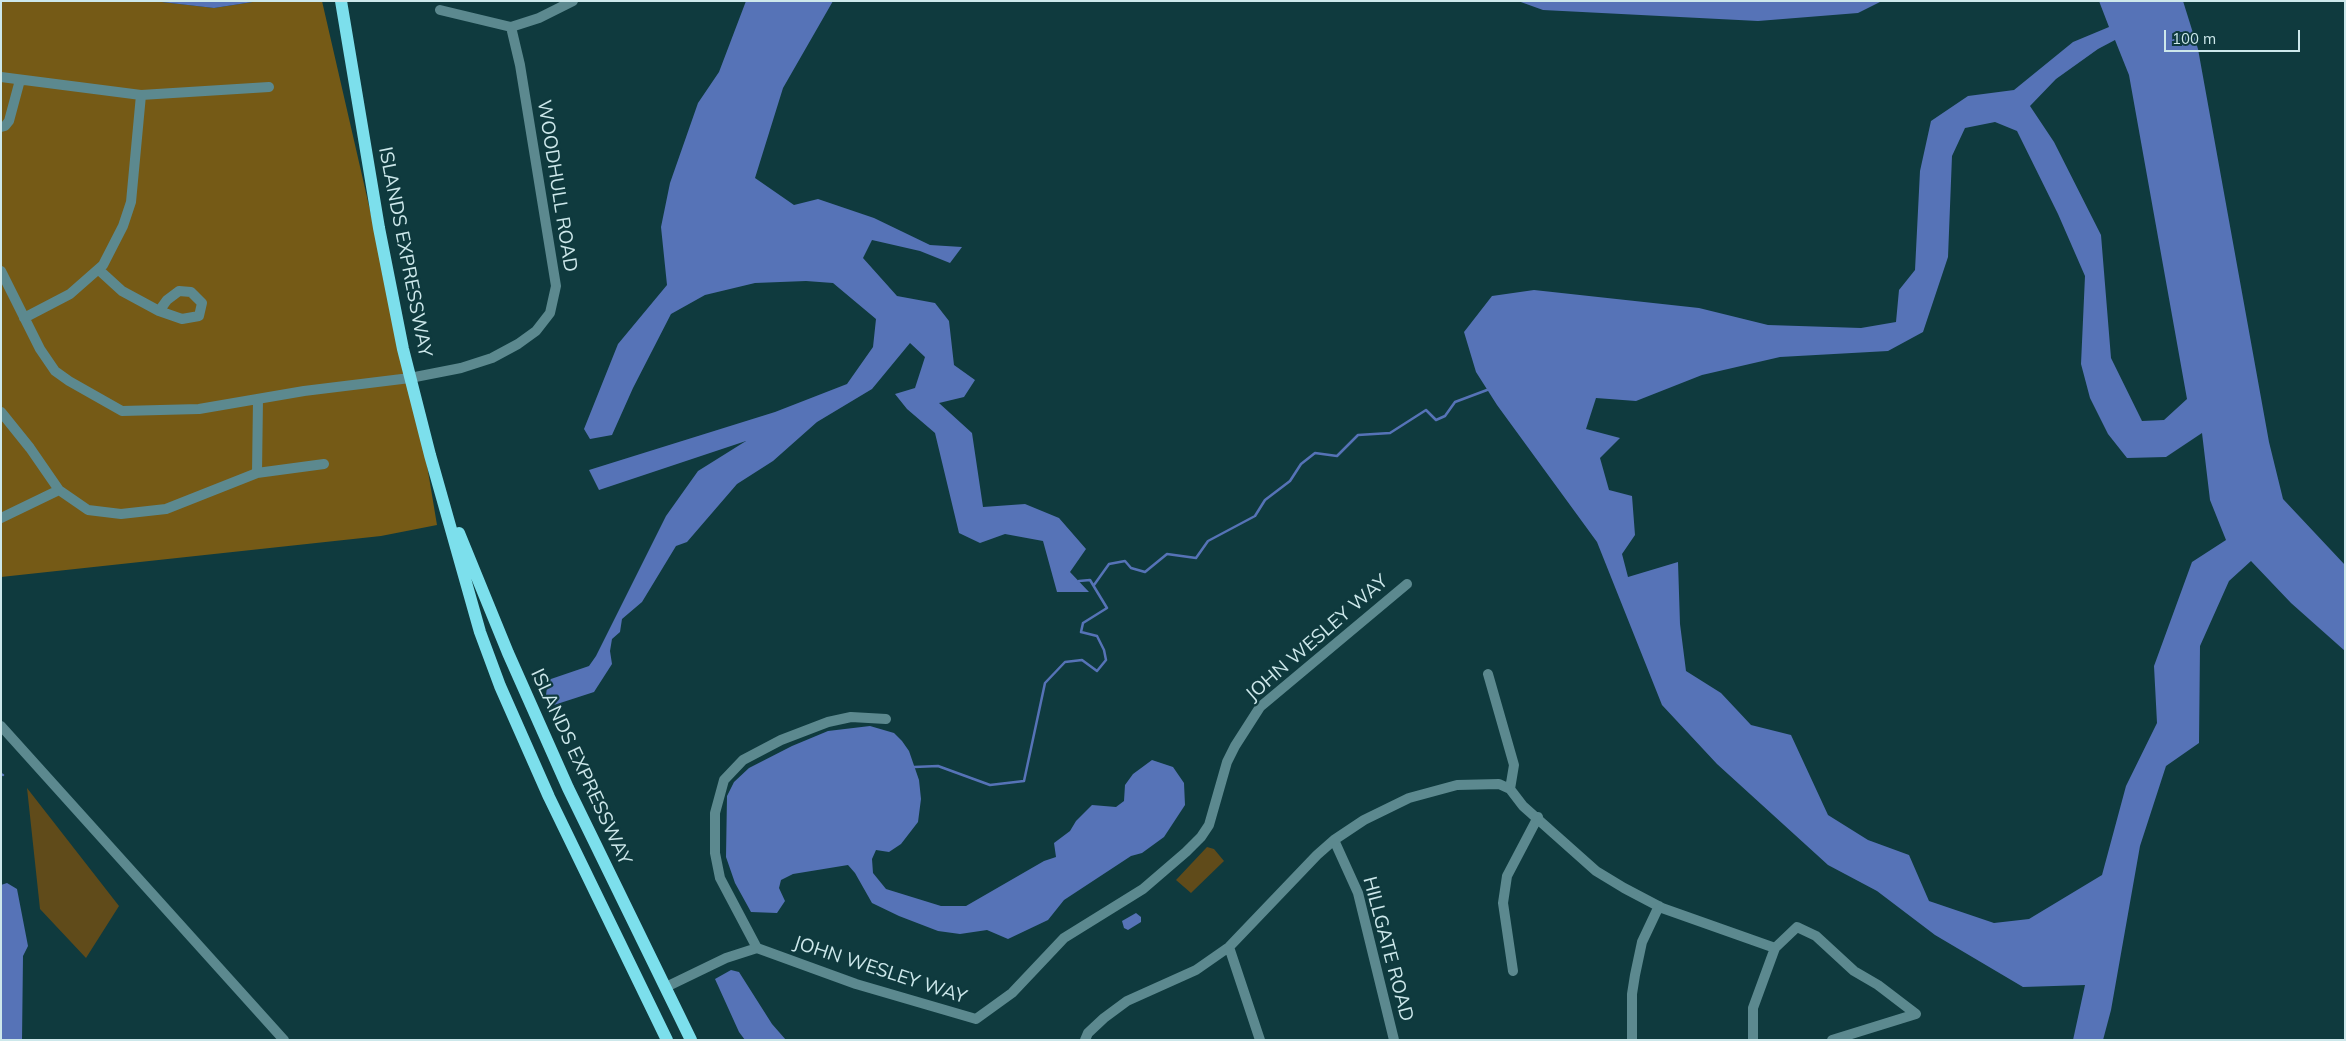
<!DOCTYPE html>
<style>
body{margin:0}
#map{position:relative;width:2346px;height:1041px;overflow:hidden;background:#0f3a3e;font-family:Mulish,sans-serif}
canvas{display:block}
.frame{position:absolute;inset:0;border:2px solid #cde8eb;pointer-events:none}
.scale{position:absolute;left:2164px;top:30px;width:136px;height:22px;box-sizing:border-box;border:2px solid #cde8eb;border-top:0;padding-left:6px;font-size:15px;line-height:18px;white-space:nowrap;color:#cde8eb;-webkit-text-stroke:4px #0f3a3e;paint-order:stroke}
</style>
<div id="map">
<canvas width="2346" height="1041"></canvas>
<div class="frame"></div>
<div class="scale">100 m</div>
</div>
<script>
const ctx = document.querySelector('canvas').getContext('2d');
ctx.lineJoin = 'round';
function fillPath(path, color) { ctx.fillStyle = color; ctx.fill(path, 'evenodd'); }
const shape = rows => new Path2D(rows.map(r => 'M' + r).join(''));
function strokePath(path, color, width, dash) { ctx.strokeStyle = color; ctx.lineWidth = width; ctx.lineCap = dash ? 'butt' : 'round'; ctx.setLineDash(dash || []); ctx.stroke(path); }
function label(font, color, halo, rows, align = 'center') {
  ctx.font = font + ' Mulish,sans-serif'; ctx.lineWidth = 4.5; ctx.setLineDash([]); ctx.textBaseline = 'middle'; ctx.strokeStyle = halo; ctx.fillStyle = color; for (const [text, x, y, turn = 0] of rows) {
    ctx.save(); ctx.translate(x, y); ctx.rotate((+turn || 0) * Math.PI / 180); ctx.textAlign = isNaN(turn) ? turn : align; if (halo) ctx.strokeText(text, 0, 0); ctx.fillText(text, 0, 0); ctx.restore();
  }
}
const green = shape([
 [27,788,119,906,86,958,40,909],
 [1207,847,1214,849,1224,861,1191,893,1176,880]
]);
const forest = shape([
 [1,1,153,1,214,8,259,1,322,1,423,441,437,525,381,536,1,577]
]);
const water = shape([
 [153,1,259,1,214,8],
 [746,1,833,1,783,88,755,178,794,205,818,199,874,218,930,245,962,247,950,263,920,251,872,240,863,258,897,296,935,303,949,321,954,365,975,380,964,397,939,403,972,433,983,507,1025,504,1059,518,1086,549,1070,572,1089,592,1057,592,1043,541,1005,534,980,543,959,533,935,433,907,409,895,394,915,388,925,357,910,343,872,389,817,422,773,461,737,484,687,542,676,546,642,602,622,619,620,632,612,639,610,651,612,664,594,692,554,705,546,695,548,680,589,666,596,656,666,516,698,471,746,441,599,490,589,470,775,412,847,384,873,347,876,319,833,283,806,281,755,283,705,295,671,314,633,388,612,435,590,439,584,429,618,344,667,285,661,227,670,183,698,103,719,72],
 [1518,1,1882,1,1858,13,1758,21,1543,10],
 [2099,1,2183,1,2198,49,2269,442,2283,499,2345,565,2345,651,2291,603,2251,561,2229,581,2200,646,2199,743,2166,766,2140,846,2111,1010,2103,1040,2073,1040,2085,985,2023,987,1935,935,1877,891,1828,865,1717,764,1662,705,1597,542,1497,405,1476,372,1464,332,1492,296,1534,290,1699,308,1768,325,1861,328,1896,322,1899,290,1915,270,1920,171,1931,121,1968,96,2014,90,2073,42,2109,27],
 [2115,40,2129,75,2187,399,2164,420,2142,421,2111,358,2101,235,2054,142,2030,106,2056,79,2098,49],
 [1995,122,2017,131,2058,214,2085,276,2081,364,2090,398,2108,434,2127,458,2166,457,2202,433,2210,500,2226,540,2192,562,2154,666,2157,723,2126,786,2102,875,2029,919,1994,923,1929,901,1909,855,1868,840,1828,815,1791,735,1751,725,1721,693,1686,671,1680,624,1678,562,1628,577,1622,554,1635,535,1632,496,1609,490,1600,458,1620,438,1586,429,1596,398,1636,401,1702,375,1780,357,1888,351,1923,332,1948,257,1952,156,1965,128],
 [870,726,894,733,902,741,909,751,919,780,921,799,918,822,901,844,889,852,876,850,872,859,873,873,886,889,941,906,966,906,1044,861,1056,857,1054,843,1070,831,1076,821,1092,805,1116,807,1124,801,1125,785,1133,774,1152,760,1173,767,1184,783,1185,805,1164,837,1142,853,1131,856,1064,900,1048,920,1008,939,987,930,960,934,938,931,899,916,872,903,855,873,848,865,793,874,781,880,779,888,785,901,777,913,751,912,735,883,726,857,727,796,734,782,749,768,792,746,828,731],
 [7,883,17,889,28,946,23,956,22,1040,1,1040,1,885],
 [1136,913,1141,917,1141,922,1128,930,1124,928,1122,921],
 [731,970,739,972,772,1024,786,1040,745,1040,739,1032,715,979]
]);
const stream = shape([
 [1094,585,1109,564,1125,561,1131,568,1145,572,1167,554,1196,558,1208,541,1255,516,1265,500,1290,481,1301,464,1315,453,1337,456,1358,435,1390,433,1426,410,1436,420,1445,416,1455,402,1487,390],
 [914,767,938,766,990,785,1024,781,1045,683,1065,662,1082,660,1097,671,1106,660,1104,650,1097,636,1081,632,1083,623,1107,608,1090,580,1079,581],
 [1,774,3,775]
]);
const minor = shape([
 [440,10,511,27,539,18,573,1],
 [1,77,141,95,269,87],
 [1,127,5,126,9,121,20,80],
 [99,270,122,291,159,311,182,319,199,316,202,303,191,292,179,291,167,300,159,311],
 [1,271,40,349,55,371,69,381,122,411,199,409,304,391,410,378,461,368,492,358,518,344,536,331,550,313,556,286,520,65,511,27],
 [24,318,70,294,103,265,123,226,131,202,141,95],
 [1,412,30,448,59,490,88,510,121,514,166,509,257,473,324,464],
 [257,473,258,399],
 [1,518,59,490],
 [1488,674,1514,765,1510,789],
 [1,726,284,1040],
 [1334,840,1358,893,1394,1040],
 [1229,947,1260,1040],
 [757,948,720,878,715,853,715,813,724,780,743,760,781,740,828,722,851,717,886,719],
 [1513,971,1503,903,1507,876,1538,817],
 [666,987,726,958,757,948,856,984,976,1019,1012,993,1064,938,1143,889,1186,852,1201,837,1209,825,1227,762,1235,746,1260,707,1407,584],
 [1085,1040,1088,1033,1104,1018,1127,1001,1196,970,1229,947,1317,855,1334,840,1364,820,1409,798,1457,785,1499,784,1510,789,1523,806,1596,871,1624,888,1662,908,1775,948],
 [1632,1040,1632,994,1635,975,1642,942,1659,906],
 [1753,1040,1753,1008,1775,948,1797,927,1816,936,1854,971,1878,985,1916,1014,1832,1040]
]);
const primary = shape([
 [341,1,379,228,403,349,430,455,480,632,500,686,549,797,667,1040],
 [459,533,508,653,568,788,691,1040]
]);
const streetNames = [
 ["WOODHULL ROAD",557,186,81],
 ["ISLANDS EXPRESSWAY",405,252,79],
 ["JOHN WESLEY WAY",1317,638,-41],
 ["ISLANDS EXPRESSWAY",581,767,65],
 ["HILLGATE ROAD",1388,949,75],
 ["JOHN WESLEY WAY",880,970,18]
];
fillPath(green, '#604b1a');
fillPath(forest, '#755a16');
fillPath(water, '#5673b7');
strokePath(stream, '#5673b7', 2.5);
strokePath(minor, '#5c898f', 10);
strokePath(primary, '#7cdfec', 12);
label('19px', '#cde8eb', '#0f3a3e', streetNames);
</script>
